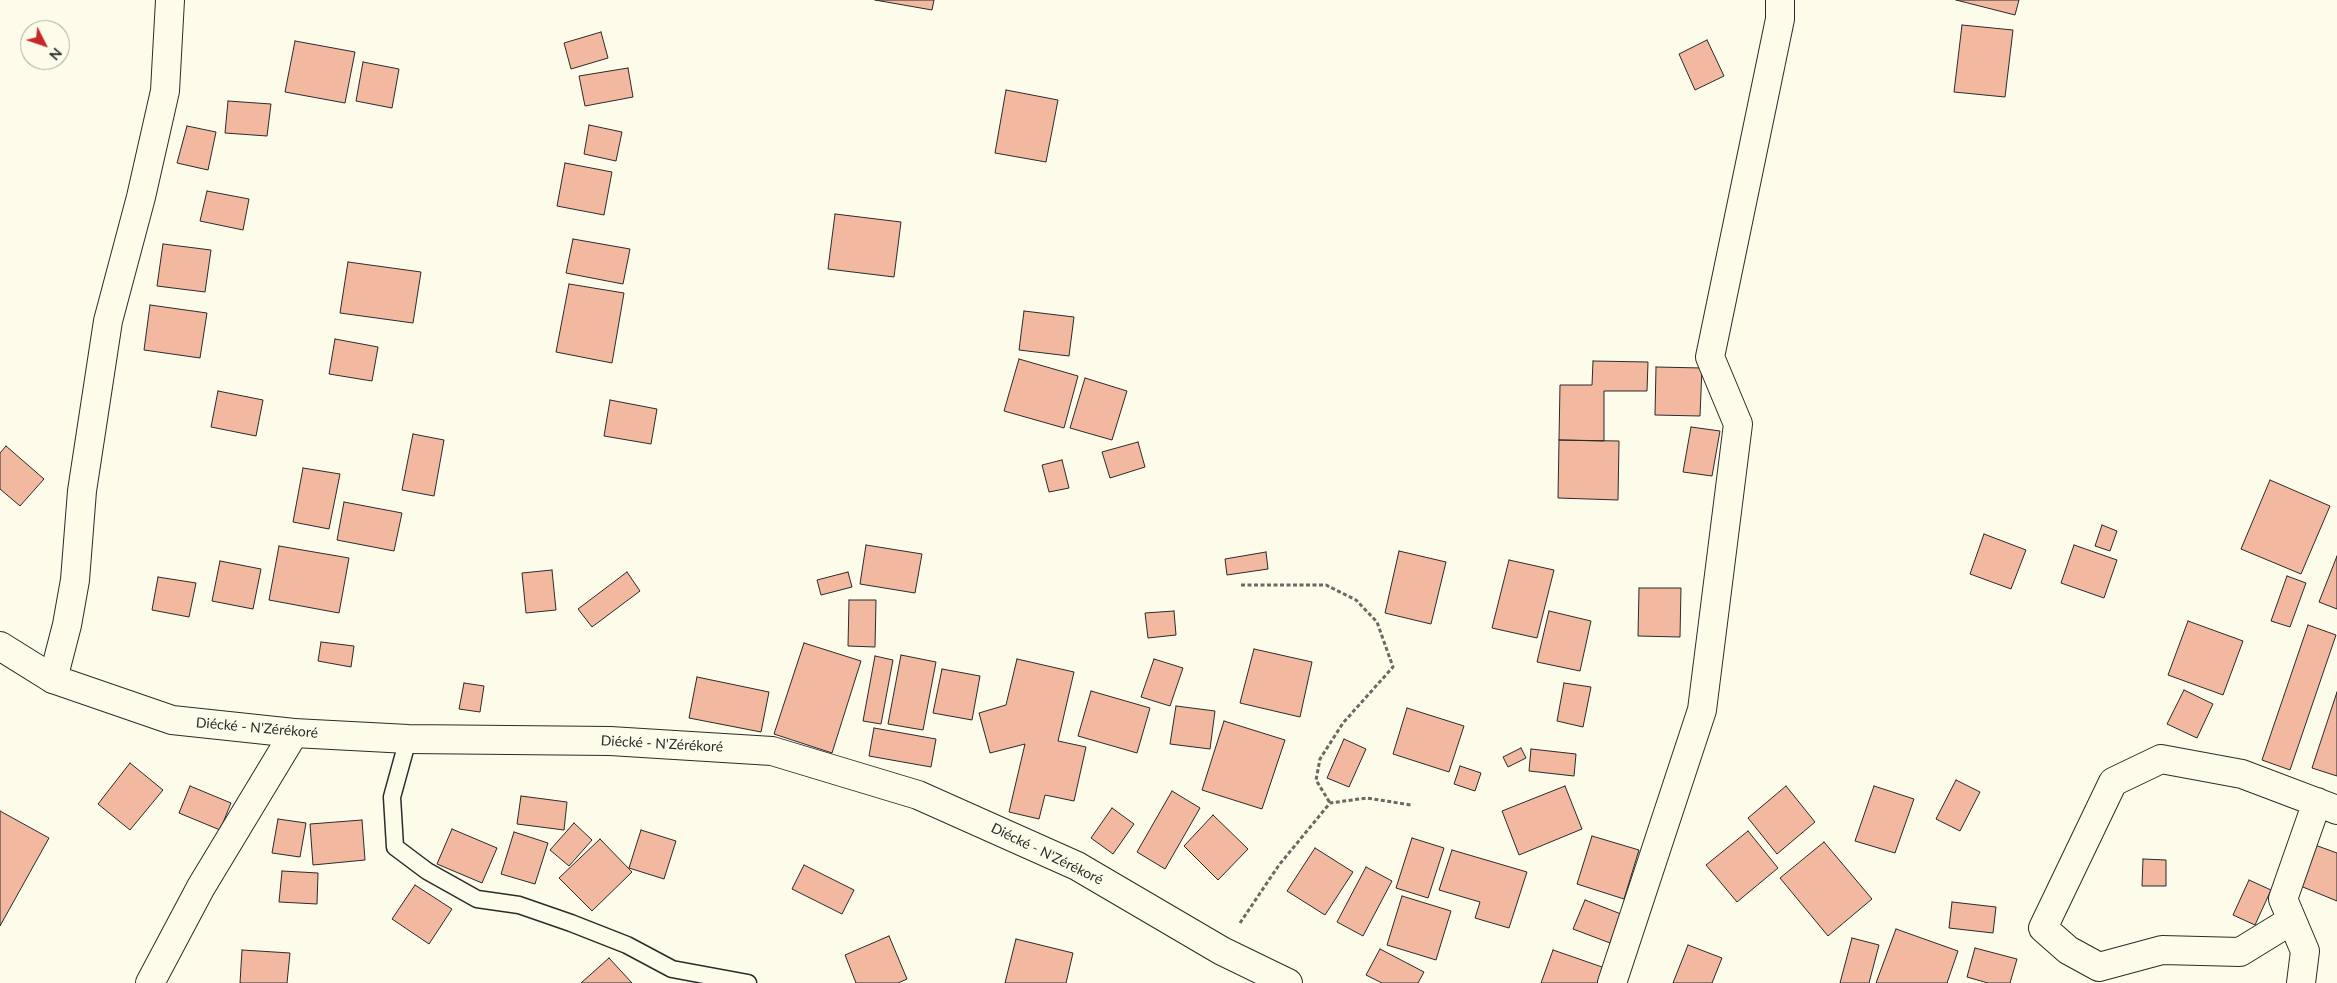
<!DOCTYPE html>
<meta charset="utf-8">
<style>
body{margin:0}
#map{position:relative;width:2337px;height:983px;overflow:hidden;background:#fdfbea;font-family:Lato,sans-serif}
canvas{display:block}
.north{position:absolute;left:20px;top:20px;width:50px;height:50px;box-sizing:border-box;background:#fdfbea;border:1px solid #a9a89e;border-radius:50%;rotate:131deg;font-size:14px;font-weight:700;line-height:20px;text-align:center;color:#2b2b2b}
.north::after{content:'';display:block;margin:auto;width:18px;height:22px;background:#c62828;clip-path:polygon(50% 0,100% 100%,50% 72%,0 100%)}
</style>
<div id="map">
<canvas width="2337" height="983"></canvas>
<div class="north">N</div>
</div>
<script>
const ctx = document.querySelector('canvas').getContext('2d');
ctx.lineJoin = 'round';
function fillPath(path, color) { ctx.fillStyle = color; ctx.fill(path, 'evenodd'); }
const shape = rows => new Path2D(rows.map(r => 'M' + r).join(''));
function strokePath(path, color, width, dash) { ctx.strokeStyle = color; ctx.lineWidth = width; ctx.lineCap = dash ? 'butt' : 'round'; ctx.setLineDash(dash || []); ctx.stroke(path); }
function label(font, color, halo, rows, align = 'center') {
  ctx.font = font + ' Lato,sans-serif'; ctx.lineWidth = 4; ctx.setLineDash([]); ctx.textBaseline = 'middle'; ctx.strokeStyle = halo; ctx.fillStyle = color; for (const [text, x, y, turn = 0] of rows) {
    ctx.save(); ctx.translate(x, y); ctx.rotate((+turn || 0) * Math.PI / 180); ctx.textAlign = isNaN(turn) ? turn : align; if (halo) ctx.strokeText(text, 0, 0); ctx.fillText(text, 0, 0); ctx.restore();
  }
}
const building = shape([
 [875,0,934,0,932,10,875,0],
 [1956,0,2019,0,2015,15,1956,0],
 [1962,25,2013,30,2005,97,1954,92,1962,25],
 [601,32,608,58,571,69,564,43,601,32],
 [1707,40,1724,76,1695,90,1679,54,1707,40],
 [295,41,355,52,345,103,285,92,295,41],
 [363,62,399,69,392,108,356,101,363,62],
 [628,68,633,97,585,106,579,76,628,68],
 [1006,90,1058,100,1046,162,995,153,1006,90],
 [228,101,271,104,267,136,225,133,228,101],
 [589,125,622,132,616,161,584,154,589,125],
 [187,126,216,132,208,170,177,163,187,126],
 [565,163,612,172,604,215,557,206,565,163],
 [207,191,249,199,243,230,200,221,207,191],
 [835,214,901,222,894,277,828,269,835,214],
 [573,239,630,249,623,284,566,273,573,239],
 [163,244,211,250,205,292,157,286,163,244],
 [348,262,421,272,413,323,340,313,348,262],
 [569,284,624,293,612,363,556,352,569,284],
 [150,305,207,313,200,358,144,350,150,305],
 [1024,311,1074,317,1069,356,1019,350,1024,311],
 [335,339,378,347,372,381,329,374,335,339],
 [1019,359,1078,376,1064,428,1004,411,1019,359],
 [1593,361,1648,362,1647,391,1604,391,1604,441,1559,440,1560,385,1592,385,1593,361],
 [1656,367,1702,368,1700,416,1655,415,1656,367],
 [1085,378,1127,391,1112,440,1070,428,1085,378],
 [218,391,263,400,256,436,211,427,218,391],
 [610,400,657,409,651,444,604,436,610,400],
 [1691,427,1720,431,1712,476,1683,472,1691,427],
 [413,434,444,440,434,496,402,490,413,434],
 [1559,440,1619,441,1618,500,1558,498,1559,440],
 [1138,442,1145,467,1110,478,1102,452,1138,442],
 [6,446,44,479,20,506,0,489,0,453,6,446],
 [1062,460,1069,488,1049,492,1042,465,1062,460],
 [303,468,340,474,329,529,293,522,303,468],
 [2270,480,2330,506,2301,574,2241,549,2270,480],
 [344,502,402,513,394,551,337,540,344,502],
 [2102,525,2117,531,2110,551,2095,546,2102,525],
 [1984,534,2026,550,2011,589,1970,574,1984,534],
 [866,545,922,554,915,593,860,584,866,545],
 [2074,545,2117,560,2104,598,2061,583,2074,545],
 [279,546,349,558,339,613,269,600,279,546],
 [1399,551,1446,562,1431,624,1385,613,1399,551],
 [1266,552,1268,569,1227,575,1225,559,1266,552],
 [2337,556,2337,609,2319,602,2337,556],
 [1509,560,1554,570,1537,638,1492,628,1509,560],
 [220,561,261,569,253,609,212,601,220,561],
 [552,570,556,610,526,613,522,573,552,570],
 [627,572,640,591,592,627,578,609,627,572],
 [848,572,852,587,821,595,817,580,848,572],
 [2287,576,2306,583,2290,627,2271,621,2287,576],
 [158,577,196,583,189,617,152,610,158,577],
 [1639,588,1681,588,1680,637,1638,636,1639,588],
 [849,600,876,600,875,647,848,646,849,600],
 [1174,611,1176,635,1148,638,1145,613,1174,611],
 [1549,611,1591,621,1580,671,1537,662,1549,611],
 [2188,621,2243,641,2223,695,2168,675,2188,621],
 [2308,625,2336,635,2290,770,2262,760,2308,625],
 [321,642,354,646,351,667,318,661,321,642],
 [804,643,861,661,832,753,774,734,804,643],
 [1254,649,1312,662,1300,717,1240,703,1254,649],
 [901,655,936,662,923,730,888,724,901,655],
 [875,656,893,660,881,724,863,721,875,656],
 [1017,659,1074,672,1058,741,1086,747,1074,801,1045,795,1039,819,1009,812,1025,744,990,753,979,713,1006,705,1017,659],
 [1154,659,1183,668,1170,706,1141,697,1154,659],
 [942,669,980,676,972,720,933,713,942,669],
 [697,677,769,692,761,732,689,718,697,677],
 [464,683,484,686,480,712,459,709,464,683],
 [1564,683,1591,687,1583,727,1557,721,1564,683],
 [2184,690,2213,704,2197,738,2167,724,2184,690],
 [1091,691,1150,708,1137,753,1078,736,1091,691],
 [2337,692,2337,776,2312,768,2337,692],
 [1176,706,1215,711,1210,749,1170,744,1176,706],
 [1407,708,1464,726,1449,772,1393,754,1407,708],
 [1224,721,1285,740,1262,809,1202,790,1224,721],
 [874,728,936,739,931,767,869,756,874,728],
 [1344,739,1366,749,1349,787,1327,778,1344,739],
 [1521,748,1526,758,1508,767,1503,757,1521,748],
 [1531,749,1576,754,1574,776,1529,771,1531,749],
 [130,763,163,790,130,830,98,804,130,763],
 [1460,766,1481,773,1475,791,1454,784,1460,766],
 [1956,780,1980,792,1960,831,1936,819,1956,780],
 [190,786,231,803,220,830,179,813,190,786],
 [1565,786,1582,829,1519,855,1502,811,1565,786],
 [1786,786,1815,822,1777,854,1748,818,1786,786],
 [1874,786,1914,799,1895,853,1855,841,1874,786],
 [1172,791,1200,808,1165,869,1137,852,1172,791],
 [521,796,567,802,564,830,517,824,521,796],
 [1112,808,1134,824,1113,854,1091,838,1112,808],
 [0,811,49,838,0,926,0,811],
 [1213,815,1248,849,1218,880,1184,846,1213,815],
 [278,819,306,823,300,857,272,853,278,819],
 [362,820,365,860,313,865,310,824,362,820],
 [574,823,592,840,569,866,550,850,574,823],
 [452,829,497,848,482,883,437,864,452,829],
 [641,830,676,841,664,879,629,868,641,830],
 [1748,831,1778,868,1737,902,1706,865,1748,831],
 [514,832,548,843,535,884,501,874,514,832],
 [1592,836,1639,850,1624,899,1577,884,1592,836],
 [1412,838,1444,848,1428,898,1396,888,1412,838],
 [600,839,632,872,592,911,559,878,600,839],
 [1824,842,1872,899,1828,936,1780,878,1824,842],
 [2315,845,2337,853,2337,901,2298,885,2315,845],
 [1315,848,1353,872,1325,915,1287,891,1315,848],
 [1452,850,1527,872,1509,928,1475,918,1480,902,1439,890,1452,850],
 [2143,859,2166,860,2166,886,2142,886,2143,859],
 [804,865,854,890,842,914,792,889,804,865],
 [1366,867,1392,881,1363,936,1337,922,1366,867],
 [282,871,318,873,317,904,279,902,282,871],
 [2249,880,2271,890,2255,925,2233,915,2249,880],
 [415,885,452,909,429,944,392,919,415,885],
 [1402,896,1451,911,1436,960,1387,945,1402,896],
 [1585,900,1621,914,1610,943,1573,929,1585,900],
 [1952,902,1996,907,1993,933,1949,928,1952,902],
 [1896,929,1958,951,1947,983,1876,983,1896,929],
 [889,936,907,979,898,983,856,983,845,955,889,936],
 [1852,938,1879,945,1869,983,1840,983,1852,938],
 [1016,939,1073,953,1066,983,1005,983,1016,939],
 [1688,945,1722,958,1712,983,1673,983,1688,945],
 [1975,948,2017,959,2010,983,1988,983,1967,977,1975,948],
 [1380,949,1424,972,1418,983,1382,983,1366,975,1380,949],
 [242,950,290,953,287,983,240,983,242,950],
 [1553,950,1605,968,1600,983,1541,983,1553,950],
 [609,958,632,983,581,983,609,958]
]);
const path = shape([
 [1241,585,1326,585,1356,600,1377,622,1393,667,1343,723,1320,759,1316,780,1330,803],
 [1240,923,1279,865,1330,803,1367,798,1411,805]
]);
const service = shape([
 [408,739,392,797,395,847,427,871,477,899,519,905,571,923,627,945,672,969,748,983]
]);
const minor = shape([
 [53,679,67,625,75,580,82,491,108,321,141,197,165,91,170,0],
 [2292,920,2240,952,2162,950,2099,967,2068,950,2043,928,2113,782,2161,759,2242,774,2337,810],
 [150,983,201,887,294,733],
 [1612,983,1702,710,1738,424,1710,357,1780,19,1780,0],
 [2301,983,2305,951,2283,899,2317,802]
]);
const trunk = shape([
 [0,646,53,679,172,720,294,733,408,739,610,741,772,751,918,795,1077,866,1222,951,1288,983]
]);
const streetNames = [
 ["Diécké - N'Zérékoré",257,728,5],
 ["Diécké - N'Zérékoré",662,744,3],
 ["Diécké - N'Zérékoré",1047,854,26]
];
fillPath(building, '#f2b8a0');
strokePath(building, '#2b2b2b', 1);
strokePath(service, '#2b2b2b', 19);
strokePath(minor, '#2b2b2b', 30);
strokePath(trunk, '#2b2b2b', 30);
strokePath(path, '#6a6964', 3, [4, 2.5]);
strokePath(service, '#fdfbea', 16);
strokePath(minor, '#fdfbea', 28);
strokePath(trunk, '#fdfbea', 28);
label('14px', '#2b2b2b', '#fdfbea', streetNames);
</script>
